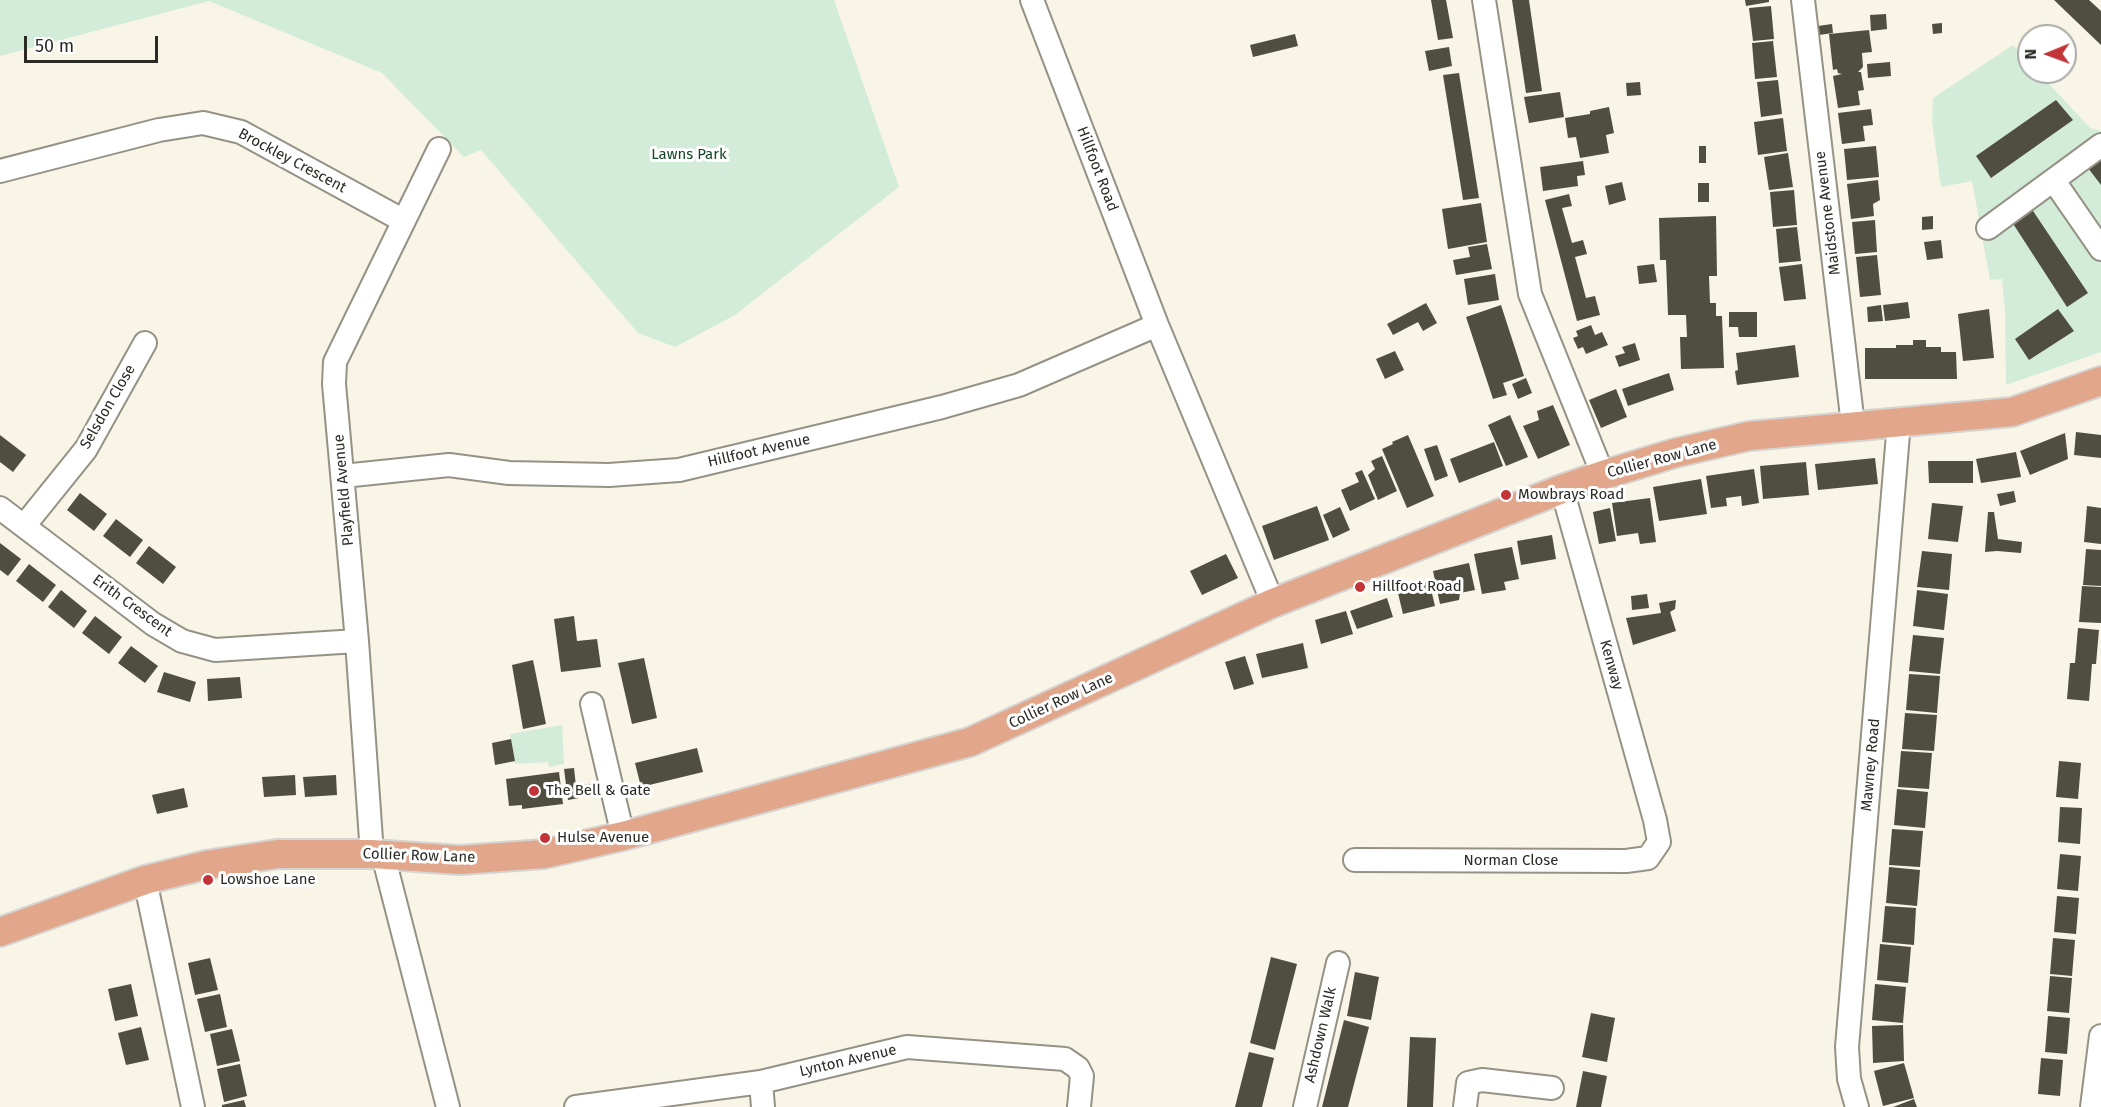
<!DOCTYPE html>
<style>
body{margin:0}
#map{position:relative;width:2101px;height:1107px;overflow:hidden;background:#f8f4e6;font-family:"Fira Sans",sans-serif}
canvas{display:block}
.north{position:absolute;left:2017px;top:24px;width:60px;height:60px;box-sizing:border-box;background:#fff;border:2px solid #aaaaa8;border-radius:50%;rotate:269deg;font-size:16px;font-weight:700;line-height:24px;text-align:center;color:#2b2a25}
.north::after{content:'';display:block;margin:auto;width:21px;height:27px;background:#c33438;clip-path:polygon(50% 0,100% 100%,50% 72%,0 100%)}
.scale{position:absolute;left:24px;top:36px;width:134px;height:27px;box-sizing:border-box;border:3px solid #2b2a25;border-top:0;padding-left:8px;font-size:18px;line-height:21px;white-space:nowrap;color:#2b2a25;-webkit-text-stroke:4px #fff;paint-order:stroke}
</style>
<div id="map">
<canvas width="2101" height="1107"></canvas>
<div class="north">N</div>
<div class="scale">50 m</div>
</div>
<script>
const ctx = document.querySelector('canvas').getContext('2d');
ctx.lineJoin = 'round';
function fillPath(path, color) { ctx.fillStyle = color; ctx.fill(path, 'evenodd'); }
const shape = rows => new Path2D(rows.map(r => 'M' + r).join(''));
function strokePath(path, color, width, dash) { ctx.strokeStyle = color; ctx.lineWidth = width; ctx.lineCap = dash ? 'butt' : 'round'; ctx.setLineDash(dash || []); ctx.stroke(path); }
function label(font, color, halo, rows, align = 'center') {
  ctx.font = font + ' "Fira Sans",sans-serif'; ctx.lineWidth = 6; ctx.setLineDash([]); ctx.textBaseline = 'middle'; ctx.strokeStyle = halo; ctx.fillStyle = color; for (const [text, x, y, turn = 0] of rows) {
    ctx.save(); ctx.translate(x, y); ctx.rotate((+turn || 0) * Math.PI / 180); ctx.textAlign = isNaN(turn) ? turn : align; if (halo) ctx.strokeText(text, 0, 0); ctx.fillText(text, 0, 0); ctx.restore();
  }
}
const green = shape([
 [0,0,834,0,899,187,735,315,675,347,638,333,481,150,464,157,382,73,209,1,0,56],
 [2013,45,2029,63,2029,72,2038,72,2090,128,2101,131,2101,352,2006,385,2005,309,2002,279,1990,280,1972,181,1941,187,1932,121,1933,98],
 [562,725,564,764,549,767,548,762,515,764,510,734]
]);
const building = shape([
 [1431,0,1446,0,1453,38,1438,40],
 [1512,0,1529,0,1542,91,1526,93],
 [1745,0,1769,0,1769,2,1746,6],
 [2054,0,2089,0,2101,11,2101,45],
 [1771,6,1774,39,1753,41,1749,8],
 [1886,14,1887,29,1871,31,1870,15],
 [1942,23,1942,33,1933,34,1932,24],
 [1832,24,1833,33,1819,35,1818,26],
 [1869,30,1872,52,1862,53,1863,67,1858,72,1861,72,1864,90,1858,91,1860,105,1838,108,1833,76,1842,74,1838,73,1837,69,1833,70,1829,34],
 [1295,34,1298,46,1253,57,1250,45],
 [1773,41,1777,77,1755,79,1752,43],
 [1449,47,1452,66,1429,71,1425,51],
 [1890,62,1891,76,1868,78,1867,64],
 [1459,73,1479,198,1463,200,1443,75],
 [1778,80,1782,114,1761,117,1757,82],
 [1640,82,1641,95,1627,96,1626,83],
 [1560,92,1564,117,1529,123,1524,97],
 [2056,100,2073,120,1991,178,1976,156],
 [1609,107,1614,133,1606,135,1609,153,1580,158,1576,137,1568,138,1565,118,1590,114,1590,111],
 [1871,109,1873,125,1863,126,1865,141,1842,144,1838,113],
 [1783,118,1787,151,1758,155,1754,122],
 [1699,146,1706,146,1706,163,1699,163],
 [1876,146,1879,177,1847,180,1844,149],
 [1788,153,1793,187,1769,190,1764,157],
 [2101,157,2101,185,2088,168],
 [1583,161,1585,175,1577,176,1578,186,1543,191,1540,167],
 [1878,180,1880,200,1873,204,1874,216,1851,219,1847,184],
 [1622,182,1626,200,1609,205,1605,186],
 [1698,183,1709,183,1709,202,1698,202],
 [1794,190,1797,225,1773,227,1770,192],
 [1569,194,1572,206,1562,208,1572,243,1583,240,1587,254,1575,257,1586,298,1595,296,1600,315,1577,321,1545,200],
 [1481,203,1487,242,1448,249,1442,209],
 [2029,205,2088,293,2067,307,2010,219],
 [1716,216,1717,276,1709,276,1710,303,1716,303,1716,316,1722,316,1724,368,1681,369,1680,337,1687,337,1686,315,1668,315,1666,260,1660,260,1659,218],
 [1933,216,1933,229,1922,230,1922,217],
 [1875,220,1877,252,1855,254,1852,222],
 [1797,227,1801,261,1779,263,1776,229],
 [1941,240,1943,258,1927,260,1924,242],
 [1487,244,1492,269,1456,275,1453,260,1470,257,1468,247],
 [1877,255,1881,295,1860,297,1856,257],
 [1654,264,1657,282,1639,284,1637,266],
 [1802,264,1806,299,1784,301,1779,267],
 [1495,274,1499,300,1468,305,1464,279],
 [1908,302,1910,318,1885,321,1883,305],
 [1426,303,1437,323,1423,331,1418,322,1393,335,1387,324],
 [1501,305,1524,376,1503,383,1507,395,1493,399,1466,317],
 [1881,305,1883,321,1868,322,1867,307],
 [1989,309,1994,358,1963,361,1958,314],
 [2058,309,2074,331,2029,360,2015,339],
 [1729,312,1757,312,1757,337,1739,337,1738,327,1729,327],
 [1591,325,1595,335,1602,332,1608,345,1586,354,1583,347,1578,349,1573,338,1578,336,1576,331],
 [1913,340,1926,340,1926,347,1941,347,1941,352,1956,352,1957,379,1865,379,1865,348,1896,348,1896,345,1913,345],
 [1635,343,1640,360,1619,367,1615,356,1625,353,1622,347],
 [1795,345,1799,377,1737,385,1735,371,1738,370,1736,353],
 [1395,351,1404,370,1385,379,1376,359],
 [1669,373,1674,390,1628,406,1622,389],
 [1526,378,1532,393,1518,399,1512,384],
 [1616,389,1627,417,1601,428,1589,400],
 [1553,405,1570,445,1538,459,1523,426,1539,420,1537,411],
 [1510,415,1528,457,1506,466,1488,425],
 [2076,432,2101,435,2101,458,2074,455],
 [2065,433,2068,459,2030,475,2020,451],
 [0,435,26,455,13,472,0,462],
 [1408,435,1434,496,1407,508,1382,449,1393,444,1392,442],
 [1494,442,1503,466,1459,483,1450,459],
 [1437,445,1448,476,1435,481,1424,449],
 [2016,452,2021,477,1981,483,1976,459],
 [1382,456,1397,491,1378,500,1368,475,1375,469,1371,461],
 [1875,458,1878,484,1818,490,1815,464],
 [1928,461,1973,461,1973,483,1929,483],
 [1806,462,1809,495,1763,499,1760,466],
 [1754,469,1759,503,1742,506,1741,496,1726,498,1727,506,1711,508,1706,476],
 [1362,470,1375,499,1350,511,1341,490,1359,482,1355,473],
 [1701,479,1707,514,1659,521,1653,487],
 [2014,491,2016,502,2000,506,1997,494],
 [80,493,107,514,94,531,67,510],
 [1650,498,1656,542,1640,544,1638,533,1617,536,1612,503],
 [1932,503,1963,506,1958,542,1928,539],
 [1317,506,1329,540,1274,560,1262,526],
 [2087,506,2101,508,2101,544,2084,542],
 [1340,507,1350,530,1333,538,1323,515],
 [1610,508,1616,541,1599,544,1593,512],
 [1988,512,1994,512,1998,539,2022,542,2021,553,1997,551,1985,552],
 [116,519,143,540,130,557,103,536],
 [1552,535,1556,559,1521,565,1517,541],
 [0,543,21,559,8,576,0,570],
 [149,546,176,567,163,584,136,563],
 [1512,547,1519,579,1504,582,1506,590,1482,594,1474,554],
 [2086,549,2101,550,2101,586,2083,585],
 [1922,551,1952,554,1949,590,1917,587],
 [1226,554,1238,578,1202,595,1190,571],
 [1469,563,1475,590,1460,593,1459,600,1440,604,1433,571],
 [29,564,56,585,43,602,16,581],
 [1429,581,1435,606,1403,614,1397,589],
 [2082,586,2101,587,2101,623,2079,622],
 [61,590,87,611,74,628,48,607],
 [1917,590,1948,594,1944,630,1913,626],
 [1647,594,1649,608,1632,610,1631,596],
 [1387,598,1393,617,1357,629,1350,611],
 [1676,600,1675,609,1670,612,1676,631,1633,645,1626,618,1661,613,1659,603],
 [1346,611,1353,634,1321,644,1315,620],
 [95,616,122,637,109,654,82,633],
 [574,616,577,641,597,639,601,667,561,672,554,619],
 [2078,628,2099,630,2096,664,2092,664,2089,701,2067,699,2070,663,2075,663],
 [1913,635,1944,638,1940,674,1909,671],
 [1303,643,1308,668,1262,678,1256,654],
 [131,646,158,666,145,683,118,663],
 [1245,656,1254,684,1234,690,1225,662],
 [644,658,657,718,632,724,618,663],
 [533,660,546,724,523,729,512,665],
 [164,672,196,682,190,702,157,692],
 [1909,674,1940,676,1937,713,1906,710],
 [240,677,242,698,208,701,207,679],
 [1905,713,1937,715,1934,751,1902,749],
 [511,739,515,761,495,765,492,743],
 [697,748,703,772,641,787,635,763],
 [1901,751,1932,753,1929,789,1898,787],
 [2059,761,2081,763,2078,799,2056,797],
 [574,768,576,786,601,782,603,791,578,794,579,798,568,800,564,769],
 [559,772,563,804,522,809,522,805,509,806,506,779],
 [295,775,296,795,264,797,262,777],
 [336,775,337,795,305,797,303,777],
 [184,788,188,807,157,814,152,795],
 [1897,789,1928,792,1925,828,1894,825],
 [2060,807,2082,808,2080,844,2058,842],
 [1892,829,1923,831,1920,867,1889,865],
 [2060,854,2081,856,2078,891,2057,889],
 [1889,867,1920,870,1917,906,1886,903],
 [2057,896,2079,898,2076,934,2054,932],
 [1885,906,1916,908,1914,945,1882,942],
 [2053,938,2075,940,2072,976,2050,974],
 [1880,944,1911,947,1908,983,1877,980],
 [1271,957,1297,964,1275,1050,1250,1043],
 [210,958,218,990,195,995,188,963],
 [1355,972,1379,977,1371,1020,1347,1016],
 [2050,976,2072,978,2069,1013,2047,1011],
 [131,984,138,1016,115,1021,108,989],
 [1875,984,1906,987,1903,1023,1872,1020],
 [220,994,227,1027,205,1032,197,999],
 [1591,1013,1615,1018,1607,1062,1582,1057],
 [2048,1016,2070,1018,2067,1054,2045,1052],
 [1344,1020,1369,1027,1348,1107,1322,1107],
 [1903,1025,1904,1061,1873,1063,1872,1026],
 [141,1027,149,1060,126,1065,118,1033],
 [232,1029,240,1061,217,1066,210,1034],
 [1410,1037,1436,1038,1433,1107,1407,1107],
 [1249,1052,1274,1058,1262,1107,1235,1107],
 [2041,1058,2063,1060,2060,1096,2038,1094],
 [1904,1063,1914,1098,1883,1106,1874,1071],
 [240,1064,247,1096,224,1102,217,1069],
 [1583,1071,1607,1076,1601,1107,1576,1107],
 [1914,1099,1917,1107,1893,1107],
 [244,1100,246,1107,222,1107,222,1105]
]);
const minor = shape([
 [1032,0,1157,325,1273,603],
 [1484,0,1530,294,1603,475],
 [1803,0,1853,425],
 [0,171,159,130,203,123,241,132,404,221],
 [2054,181,2101,249],
 [1988,228,2101,145],
 [343,476,449,465,509,473,609,475,679,470,942,407,1019,385,1157,325],
 [0,508,153,624,182,641,215,650,357,641],
 [24,526,86,449,145,343],
 [592,704,623,836],
 [372,854,357,641,334,384,335,362,439,149],
 [383,855,448,1107],
 [1355,860,1626,861,1648,858,1659,842,1655,820,1562,489],
 [145,880,193,1107],
 [761,1082,763,1107],
 [576,1107,761,1082,907,1047,1065,1059,1078,1068,1082,1076,1079,1107],
 [1305,1107,1338,963],
 [1465,1107,1468,1083,1482,1080,1552,1088],
 [1857,1107,1849,1079,1847,1047,1899,422],
 [2092,1107,2101,1036]
]);
const major = shape([
 [0,932,145,880,206,865,277,854,372,854,460,860,544,854,623,836,970,742,1273,603,1562,489,1603,475,1675,453,1749,436,2012,412,2101,381]
]);
const markers = [
 [1506,495,6,"#c33438"],
 [1360,587,6,"#c33438"],
 [534,791,6,"#c33438"],
 [545,838,6,"#c33438"],
 [208,880,6,"#c33438"]
];
const parkNames = [
 ["Lawns Park",689,155]
];
const streetNames = [
 ["Brockley Crescent",292,161,28],
 ["Hillfoot Road",1097,169,69],
 ["Maidstone Avenue",1828,213,-97],
 ["Selsdon Close",108,407,-60],
 ["Hillfoot Avenue",759,451,-13],
 ["Collier Row Lane",1662,459,-15],
 ["Playfield Avenue",344,490,-95],
 ["Erith Crescent",132,606,36],
 ["Kenway",1611,665,74],
 ["Collier Row Lane",1061,701,-25],
 ["Mawney Road",1871,765,-85],
 ["Collier Row Lane",419,856,2],
 ["Norman Close",1511,861],
 ["Ashdown Walk",1321,1035,-77],
 ["Lynton Avenue",848,1061,-13]
];
const poiNames = [
 ["Mowbrays Road",1518,495],
 ["Hillfoot Road",1372,587],
 ["The Bell & Gate",546,791],
 ["Hulse Avenue",557,838],
 ["Lowshoe Lane",220,880]
];
fillPath(green, '#d3ecd9');
fillPath(building, '#504d41');
strokePath(minor, '#959285', 26);
strokePath(major, '#d5d4d3', 32);
strokePath(minor, '#fff', 22);
strokePath(major, '#e2a78a', 28);
for (const [x, y, r, color] of markers) { const dot = new Path2D(); dot.arc(x, y, r, 0, 2 * Math.PI); ctx.fillStyle = color; ctx.fill(dot); strokePath(dot, '#fff', 2); }
label('15px', '#144526', '#fff', parkNames);
label('15px', '#2b2a25', '#fff', streetNames);
label('15px', '#2b2a25', '#fff', poiNames, 'left');
</script>
